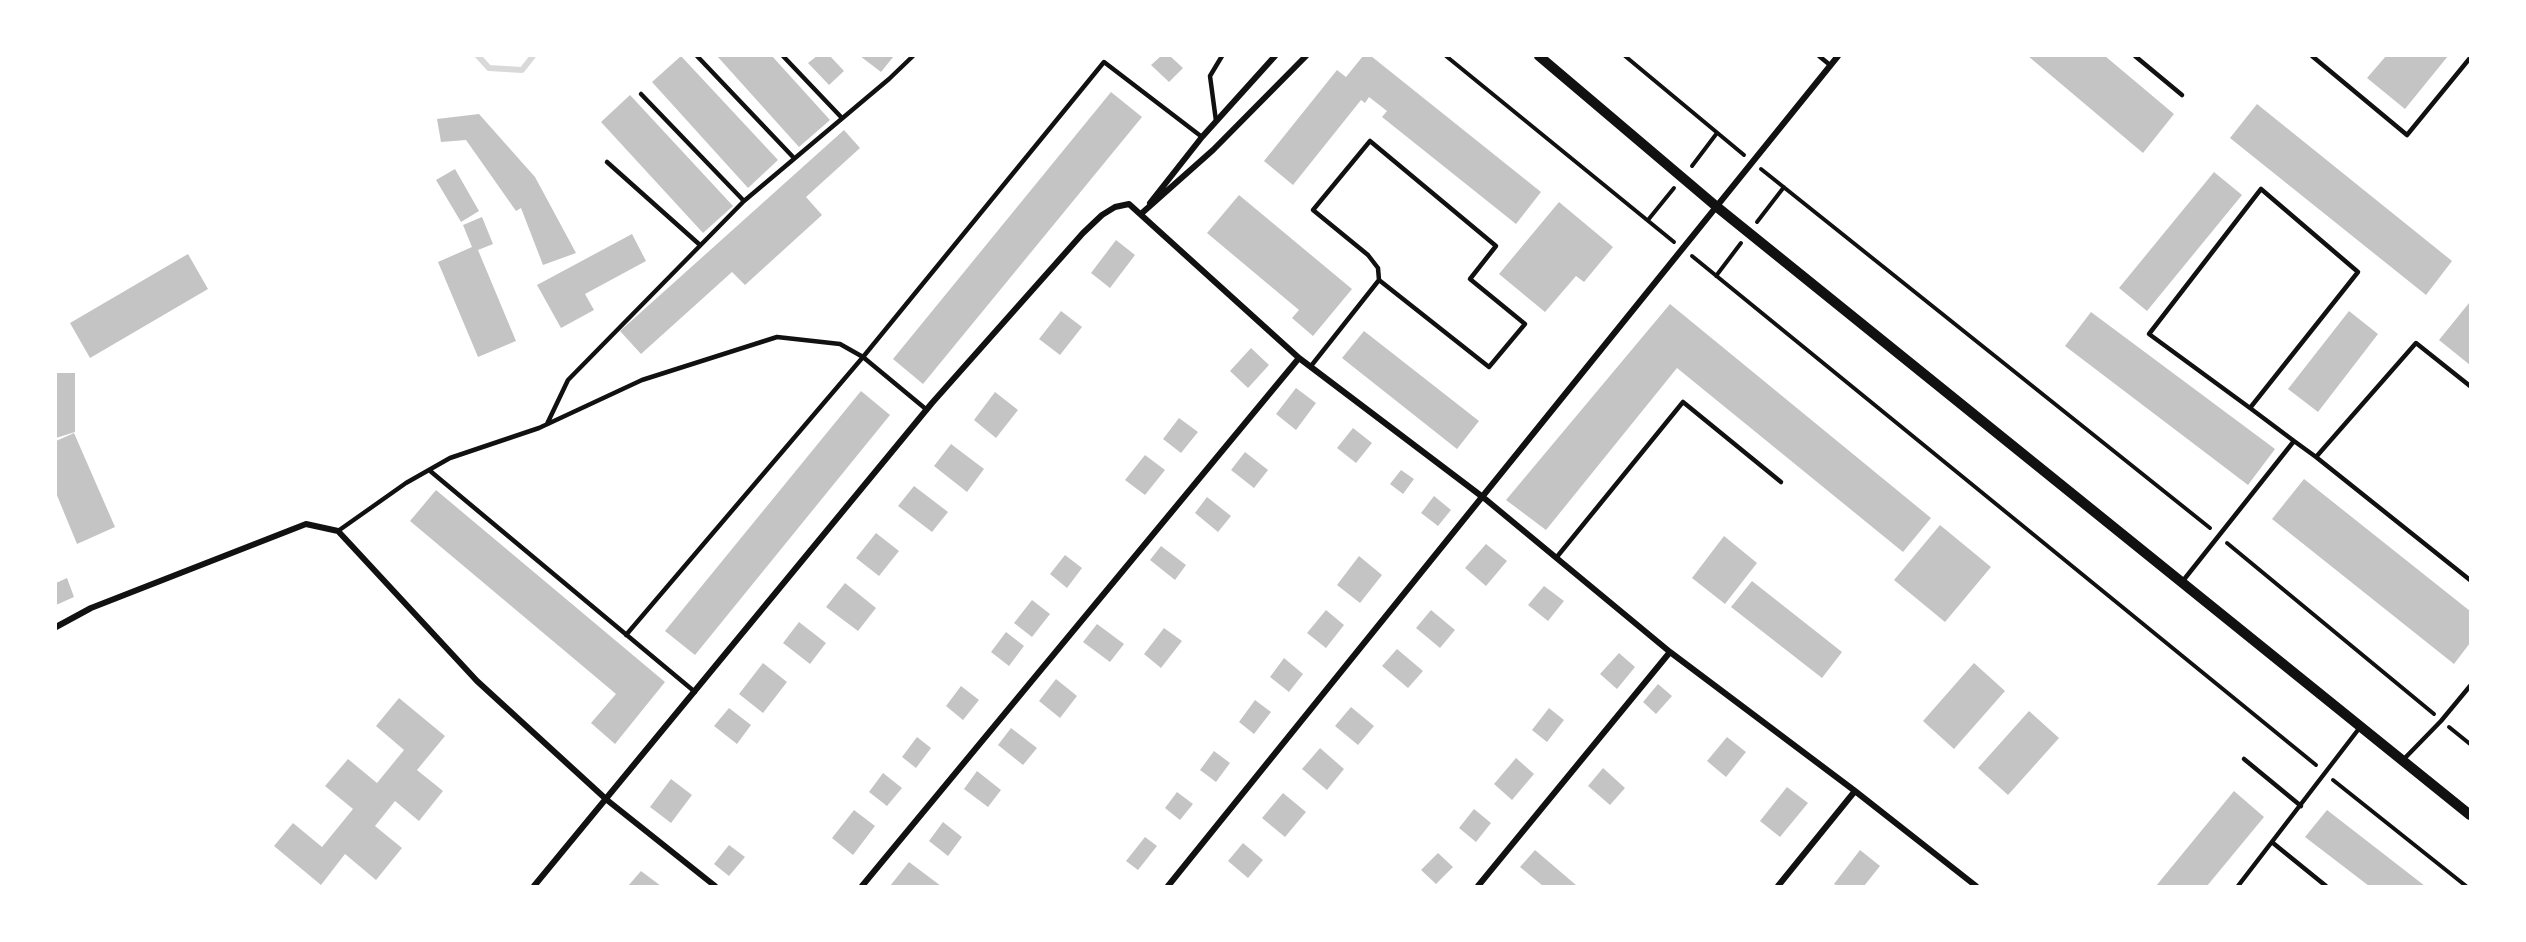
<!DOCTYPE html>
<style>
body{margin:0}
#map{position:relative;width:2526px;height:942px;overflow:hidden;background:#fff;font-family:"IBM Plex Sans",sans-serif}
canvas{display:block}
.frame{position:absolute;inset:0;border:57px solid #fff;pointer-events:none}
</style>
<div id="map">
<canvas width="2526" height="942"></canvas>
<div class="frame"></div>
</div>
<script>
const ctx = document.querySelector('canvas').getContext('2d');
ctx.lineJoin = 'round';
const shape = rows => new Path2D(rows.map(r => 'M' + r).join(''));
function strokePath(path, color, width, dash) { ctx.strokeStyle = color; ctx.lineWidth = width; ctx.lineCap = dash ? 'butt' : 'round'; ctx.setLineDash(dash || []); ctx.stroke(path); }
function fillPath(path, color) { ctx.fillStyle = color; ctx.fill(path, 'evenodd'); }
const stream = shape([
 [478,56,489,68,522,70,533,56]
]);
const building = shape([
 [681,56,778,160,748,188,652,82],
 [717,56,772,56,830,120,799,147],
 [817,56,830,56,844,71,829,85,808,63],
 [860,56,894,56,881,72],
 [1161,56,1170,56,1183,68,1169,82,1151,65],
 [1363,56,1371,56,1541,192,1516,224,1382,117,1387,111,1369,97,1365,103,1361,100,1293,185,1264,161,1337,70,1346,77],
 [2028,56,2105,56,2174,114,2143,153],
 [2386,56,2448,56,2405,109,2367,78],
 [1111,92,1142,117,923,384,893,359],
 [630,95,733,206,703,233,601,122],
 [2257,104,2452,261,2426,295,2230,138],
 [479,114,535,177,576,253,543,265,521,208,516,211,466,140,441,142,437,119],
 [844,130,860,148,806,197,822,215,745,285,732,272,641,354,620,331],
 [455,169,479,211,461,222,436,180],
 [2214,172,2242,195,2147,311,2119,288],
 [1239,195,1352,289,1313,336,1292,318,1299,310,1207,233],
 [1559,202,1613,247,1584,282,1576,276,1545,312,1499,274],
 [482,217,493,244,478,250,516,341,478,357,438,262,472,247,463,225],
 [632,234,646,261,585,294,594,310,561,328,537,285],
 [1116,240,1135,255,1110,288,1091,273],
 [188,254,208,289,90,358,70,323],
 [2469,303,2470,304,2470,365,2439,340],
 [1670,304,1931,518,1903,552,1677,368,1546,530,1506,500],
 [1061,311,1082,327,1060,355,1039,339],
 [2349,311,2378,334,2318,412,2288,389],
 [2091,312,2275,449,2248,485,2065,346],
 [1364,331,1479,421,1457,449,1342,358],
 [1251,348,1269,365,1248,388,1230,371],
 [56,373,75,373,75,432,56,438],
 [1296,388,1316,403,1296,430,1276,414],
 [861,391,890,415,695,655,665,631],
 [995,392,1018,410,996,438,974,420],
 [1179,418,1198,432,1181,453,1163,439],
 [1353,428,1372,443,1356,463,1337,448],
 [74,433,115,527,77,544,56,493,56,441],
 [951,444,984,469,967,492,934,466],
 [1245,452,1268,470,1254,488,1231,470],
 [1145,455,1165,470,1145,495,1125,480],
 [1401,470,1414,479,1403,494,1390,484],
 [2304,479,2470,611,2470,643,2454,664,2272,519],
 [914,486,948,512,932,532,898,506],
 [436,490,665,682,615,744,591,723,616,694,410,521],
 [1434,496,1451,510,1438,526,1421,513],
 [1207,497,1231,516,1218,532,1195,513],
 [1940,525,1991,567,1945,622,1894,580],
 [876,533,899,551,879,576,856,558],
 [1724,536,1757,563,1725,604,1692,578],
 [1486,544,1507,561,1486,586,1465,568],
 [1161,546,1186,565,1175,580,1150,560],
 [1065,555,1082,568,1067,588,1050,574],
 [1359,556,1382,575,1360,603,1337,585],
 [67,578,74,597,56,605,56,583],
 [1752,581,1842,652,1822,678,1731,607],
 [845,583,876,608,858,631,826,607],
 [1544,586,1564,601,1548,621,1528,605],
 [1032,600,1050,614,1032,637,1014,623],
 [1326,610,1344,625,1326,648,1307,633],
 [1431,610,1455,630,1440,648,1416,628],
 [799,622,826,643,810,664,783,643],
 [1097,624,1124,644,1110,662,1083,642],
 [1164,628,1182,641,1161,668,1144,654],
 [1006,632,1024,646,1009,666,991,652],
 [1397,649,1423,671,1408,688,1382,666],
 [1619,653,1635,667,1617,689,1600,674],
 [1284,658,1303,674,1289,692,1270,677],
 [763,663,787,682,763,713,739,694],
 [1974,663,2005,691,1954,749,1923,721],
 [1056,679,1077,696,1060,718,1039,701],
 [1658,684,1672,696,1656,714,1643,702],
 [961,686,979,700,963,720,946,706],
 [399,698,445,736,417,770,443,791,419,821,395,801,375,826,402,848,376,880,345,854,321,885,274,846,293,823,322,847,353,809,325,786,348,759,377,783,404,750,376,726],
 [1255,700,1271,712,1254,734,1239,722],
 [1351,707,1374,726,1358,745,1335,726],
 [729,708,751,725,737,744,714,726],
 [1549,708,1564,720,1547,742,1532,730],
 [2029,711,2059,738,2008,795,1978,768],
 [1011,728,1037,748,1023,765,998,745],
 [917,737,931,748,916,768,902,757],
 [1727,737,1746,752,1726,777,1707,761],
 [1320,748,1344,769,1327,790,1302,769],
 [1214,751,1230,763,1216,782,1200,770],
 [1516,758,1534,774,1512,800,1494,784],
 [1603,768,1625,788,1610,805,1588,786],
 [977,771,1001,790,988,807,964,789],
 [883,773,902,788,887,806,869,792],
 [671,779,692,795,671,823,650,807],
 [1787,787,1808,803,1780,837,1760,821],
 [2234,791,2264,817,2207,886,2156,886],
 [1177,792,1193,804,1180,820,1165,808],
 [1283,793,1306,812,1285,837,1262,818],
 [1474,809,1491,823,1476,842,1459,828],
 [854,810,875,826,853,855,832,838],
 [2327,810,2425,886,2369,886,2305,837],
 [943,822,962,837,948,856,929,841],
 [1145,837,1157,846,1138,870,1126,861],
 [1243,843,1263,860,1248,878,1228,861],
 [729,845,745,857,729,876,714,864],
 [1535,850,1576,885,1574,886,1543,886,1520,867],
 [1860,850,1880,866,1864,886,1837,886,1834,884],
 [1438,853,1453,867,1436,884,1421,870],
 [909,862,941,886,890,886],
 [641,871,661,886,628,886]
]);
const path = shape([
 [1446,56,1674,242],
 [1625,56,1744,155],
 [1692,166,1717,133],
 [1761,169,2210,528],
 [1648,220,1674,188],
 [1757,222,1784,187],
 [1692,256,2316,765],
 [1716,276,1741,243],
 [2227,543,2434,714],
 [2449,727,2470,744],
 [2333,780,2466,886]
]);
const service = shape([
 [697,56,794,158],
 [783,56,842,118],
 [1819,56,1830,65],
 [2135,56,2182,95],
 [2312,56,2407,135,2470,58],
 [641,94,744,201],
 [1216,121,1210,76,1222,56],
 [607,162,700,245],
 [1311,366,1379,280,1378,268,1368,255,1313,210,1370,141,1496,246,1470,279,1525,324,1489,367,1379,280],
 [2250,408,2358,272,2261,189,2149,334,2250,408,2294,441],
 [547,424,568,380,744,201,889,79,913,56],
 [2316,457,2470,580],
 [429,470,695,692],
 [338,531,406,483,450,458,539,428,642,380,777,337,840,344,863,357,927,410],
 [1556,558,1683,402,1781,482],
 [2182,582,2294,441,2316,457,2416,343,2470,386],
 [626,635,863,357,1104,62,1202,137],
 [2244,759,2301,806],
 [2403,760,2441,721,2470,686],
 [2273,843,2326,886],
 [2238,886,2361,726]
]);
const minor = shape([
 [1150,203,1202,137,1275,56],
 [1142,213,1213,150,1306,56],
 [56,627,91,608,306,524,338,531,477,681,607,800,715,886],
 [534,886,932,403,1083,233,1102,215,1115,207,1129,204,1299,358,1484,498,1670,652,1855,791,1976,886],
 [862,886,1299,358],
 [1168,886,1838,56],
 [1478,886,1670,652],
 [1778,886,1855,791]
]);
const tertiary = shape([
 [1539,56,1717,207,2470,815]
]);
strokePath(stream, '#d9d9d9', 6);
fillPath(building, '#c4c4c4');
strokePath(path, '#111', 4);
strokePath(service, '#111', 4.5);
strokePath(minor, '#111', 6);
strokePath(tertiary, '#111', 10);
</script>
